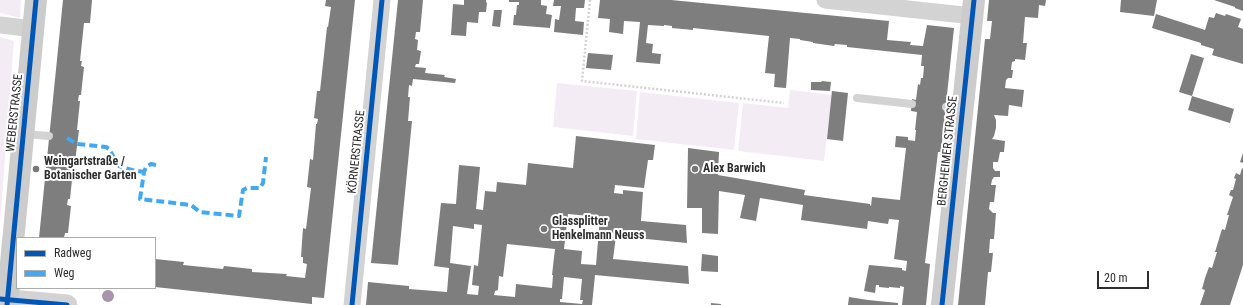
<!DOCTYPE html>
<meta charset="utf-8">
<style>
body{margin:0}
#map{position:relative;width:1243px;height:305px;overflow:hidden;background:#fff;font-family:"Roboto Condensed",sans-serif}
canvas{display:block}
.legend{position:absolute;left:16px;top:237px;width:140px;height:52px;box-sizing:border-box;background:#fff;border:1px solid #ababab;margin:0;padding:5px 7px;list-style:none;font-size:12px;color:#2e2e2e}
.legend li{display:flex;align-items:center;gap:8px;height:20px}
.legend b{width:20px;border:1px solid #ababab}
.scale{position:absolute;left:1097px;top:271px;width:52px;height:18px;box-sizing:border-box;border:2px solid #2e2e2e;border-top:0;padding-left:5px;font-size:12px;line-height:14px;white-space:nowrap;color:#2e2e2e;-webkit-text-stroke:3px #fff;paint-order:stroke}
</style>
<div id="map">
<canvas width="1243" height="305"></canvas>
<ul class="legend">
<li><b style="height:5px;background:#0057b8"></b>Radweg</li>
<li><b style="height:5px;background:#3fa9f5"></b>Weg</li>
</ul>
<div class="scale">20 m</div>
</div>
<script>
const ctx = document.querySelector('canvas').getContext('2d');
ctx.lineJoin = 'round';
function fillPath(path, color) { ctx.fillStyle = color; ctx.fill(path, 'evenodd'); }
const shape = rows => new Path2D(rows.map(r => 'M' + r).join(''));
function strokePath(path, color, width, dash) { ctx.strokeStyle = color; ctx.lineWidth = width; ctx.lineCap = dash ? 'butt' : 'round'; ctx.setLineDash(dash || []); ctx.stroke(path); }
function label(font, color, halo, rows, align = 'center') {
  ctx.font = font + ' "Roboto Condensed",sans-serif'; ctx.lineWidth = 4; ctx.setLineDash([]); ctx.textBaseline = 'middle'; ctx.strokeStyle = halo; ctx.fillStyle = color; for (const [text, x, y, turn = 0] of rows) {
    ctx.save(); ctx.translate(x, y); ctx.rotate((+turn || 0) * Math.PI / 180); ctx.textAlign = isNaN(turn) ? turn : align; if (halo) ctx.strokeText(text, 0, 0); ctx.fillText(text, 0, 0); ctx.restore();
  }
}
const green = shape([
 [0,0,21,0,20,18,0,13],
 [0,37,14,41,0,224],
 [557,83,637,91,633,136,553,127],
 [790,90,832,95,824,161,738,151,743,103,788,108],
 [640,92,739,103,734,150,636,139]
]);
const building = shape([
 [63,0,92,0,90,23,84,23,80,61,82,61,81,66,84,67,81,95,79,95,78,101,80,101,77,130,79,130,74,170,73,170,70,199,68,199,67,205,71,206,68,233,65,233,64,238,39,238],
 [326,0,355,0,324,298,312,297,312,304,155,287,155,259,184,262,183,265,223,269,224,266,252,269,252,272,287,274,286,276,305,278,307,264,303,263,303,257,301,257,303,228,306,229,311,188,307,187,310,159,313,160,316,124,317,124,318,119,314,118,317,91,320,91,327,27,328,27,331,7,325,6],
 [398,0,423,0,420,32,416,32,415,39,418,40,417,50,421,51,419,64,416,64,415,67,426,68,425,73,445,75,444,77,456,79,455,83,413,79,412,86,409,85,408,97,410,97,408,121,412,121,398,265,371,263],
 [464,0,486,0,486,2,487,3,486,12,479,12,478,23,467,22,466,36,451,35,453,4,464,5],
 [509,0,541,0,541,5,547,6,546,14,552,15,550,28,513,25,514,15,516,15,517,5,519,5,519,2,509,2],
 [554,0,585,0,584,8,576,8,575,21,584,22,583,35,554,32,555,19,559,20,561,6,553,6],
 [600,0,671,0,889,21,887,40,911,42,910,45,923,46,927,25,954,28,941,152,938,152,925,263,930,264,926,305,902,305,904,287,900,286,900,288,889,287,889,288,879,287,879,285,876,285,875,293,864,291,869,265,902,268,902,270,906,271,907,261,894,259,899,220,889,219,888,224,868,221,867,229,801,220,803,205,760,198,756,221,740,218,745,195,719,191,718,234,702,233,702,208,687,208,688,148,719,152,718,175,805,190,804,195,870,204,870,205,871,206,872,197,900,200,906,148,895,147,896,136,908,137,908,140,915,141,916,130,915,130,917,112,911,111,912,99,916,100,918,84,920,85,921,78,923,78,924,66,921,66,922,55,847,47,847,45,835,44,834,46,813,43,813,42,800,40,800,39,790,38,786,88,774,87,775,74,765,73,769,36,693,28,693,30,672,28,672,26,664,25,664,26,648,25,646,43,653,44,652,53,661,54,660,64,636,62,640,22,624,21,623,34,609,32,610,19,598,18],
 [989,0,1046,0,1045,6,1039,5,1038,18,1025,17,1023,43,1027,43,1025,60,1015,59,1015,61,1012,62,1011,70,1013,70,1012,78,1008,78,1006,80,1005,88,1024,90,1022,107,1009,105,1008,116,994,115,996,120,996,128,994,136,992,139,1005,141,1004,152,1000,152,998,162,993,162,993,168,995,171,1000,171,1000,177,994,177,992,180,991,185,996,185,994,202,990,202,989,209,993,213,996,213,994,239,990,239,989,253,993,253,991,272,988,272,985,305,958,305,985,39,990,39,992,21,987,21],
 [1121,0,1157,0,1154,16,1120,12],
 [1214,0,1243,0,1243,11,1235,8,1235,7],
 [494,10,502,10,500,27,492,26],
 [1216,13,1225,16,1226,14,1241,19,1238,27,1243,29,1243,64,1212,55,1214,49,1201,45,1201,43,1152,28,1156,14,1205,30,1209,17,1214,18],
 [588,53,613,55,611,70,586,68],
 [1191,54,1204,58,1192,96,1179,92],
 [822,81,831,82,830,91,811,90,811,82,821,82],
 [832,91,848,93,843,141,827,139],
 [1192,96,1234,109,1230,123,1188,110],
 [576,136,655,145,653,160,648,160,644,188,615,185,614,193,623,194,623,190,643,192,641,221,686,225,687,243,616,236,613,259,688,266,689,284,595,275,592,305,366,305,368,282,409,286,409,289,447,292,449,268,434,266,441,203,456,204,459,165,480,167,476,209,483,210,485,191,496,192,497,182,526,185,528,163,573,168],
 [568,214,600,217,596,265,581,264,582,251,564,249],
 [474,224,482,225,478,266,474,265,472,285,479,286,478,295,467,294,471,266,450,263,453,226,474,229],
 [507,244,555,249,552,275,553,275,552,288,516,284,515,297,494,295,495,291,498,290,499,276,503,277],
 [564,277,582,279,580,300,583,300,582,304,560,302,560,299,562,299],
 [1243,153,1243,163,1240,162],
 [1242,168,1243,169,1243,265,1230,305,1200,305,1205,290,1202,289,1205,278,1209,267,1212,268,1217,252,1215,252,1222,229,1225,230,1229,215,1227,215,1233,197,1229,195,1231,190,1233,190,1236,179,1234,178,1236,173,1240,175],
 [702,254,718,256,718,272,701,271],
 [849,297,868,300,898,303,898,305,848,305],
 [711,303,721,304,721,305,711,305]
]);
const path = shape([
 [590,0,582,81,784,103]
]);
const service = shape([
 [857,98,912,104],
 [946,107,962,109],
 [24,134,49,136]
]);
const minor = shape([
 [825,0,973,16],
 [0,25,34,29],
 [352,305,382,0]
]);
const tertiary = shape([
 [0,299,67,305]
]);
const secondary = shape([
 [7,305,36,0],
 [942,305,974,0]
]);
const quiet = shape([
 [67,138,77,144,106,147,109,149,119,166,132,170,144,172],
 [156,165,151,164,146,167,144,172,140,199,191,205,200,212,239,216,243,190,247,188,260,188,263,183,266,157]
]);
const cycleway = shape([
 [0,299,67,305],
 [7,305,36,0],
 [352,305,382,0],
 [942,305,974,0]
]);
const trees = [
 [108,296]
];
const markers = [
 [36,169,4,"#777"],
 [695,169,4,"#777"],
 [544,229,4,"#777"]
];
const streetNames = [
 ["WEBERSTRASSE",15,113,-84],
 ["BERGHEIMER STRASSE",948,151,-84],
 ["KÖRNERSTRASSE",357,152,-84]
];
const poiNames = [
 ["Weingartstraße /",44,162],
 ["Botanischer Garten",44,176],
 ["Alex Barwich",703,169],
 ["Glassplitter",552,222],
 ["Henkelmann Neuss",552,236]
];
fillPath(green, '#f3ecf5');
fillPath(building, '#7e7e7e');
strokePath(path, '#d3d3d3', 2.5, [2, 2]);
strokePath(service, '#d3d3d3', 8);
strokePath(minor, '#d3d3d3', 17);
strokePath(tertiary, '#d3d3d3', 21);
strokePath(secondary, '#ccc', 22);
strokePath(quiet, '#3fa9f5', 4, [8, 4]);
strokePath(cycleway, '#0057b8', 5);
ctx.fillStyle = '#aa94ad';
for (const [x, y] of trees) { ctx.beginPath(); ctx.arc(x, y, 6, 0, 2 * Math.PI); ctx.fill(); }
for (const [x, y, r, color] of markers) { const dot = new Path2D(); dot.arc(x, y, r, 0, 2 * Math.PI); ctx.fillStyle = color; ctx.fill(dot); strokePath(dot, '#fff', 1.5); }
label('12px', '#2e2e2e', '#fff', streetNames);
label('bold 12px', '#2e2e2e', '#fff', poiNames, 'left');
</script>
